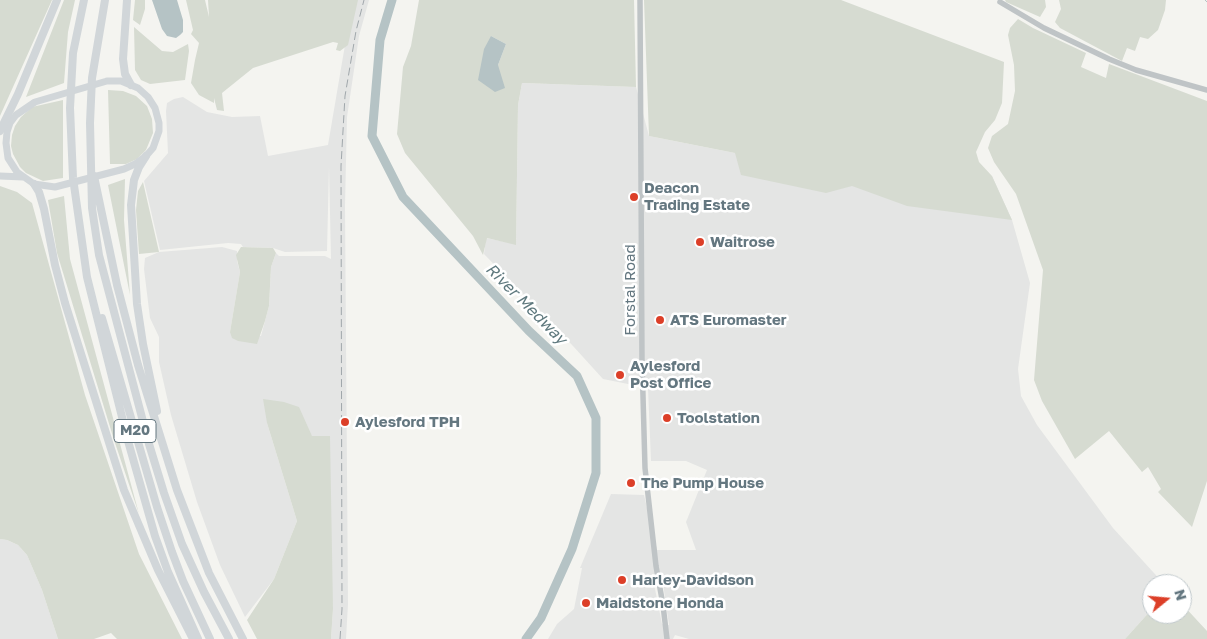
<!DOCTYPE html>
<style>
body{margin:0}
#map{position:relative;width:1207px;height:639px;overflow:hidden;background:#f4f4f0;font-family:"Golos Text",sans-serif}
canvas{display:block}
.north{position:absolute;left:1142px;top:574px;width:50px;height:50px;box-sizing:border-box;background:#fff;border:1px solid #c1c9cc;border-radius:50%;rotate:73deg;font-size:14px;font-weight:700;line-height:20px;text-align:center;color:#647780}
.north::after{content:'';display:block;margin:auto;width:18px;height:22px;background:#dc3f28;clip-path:polygon(50% 0,100% 100%,50% 72%,0 100%)}
</style>
<div id="map">
<canvas width="1207" height="639"></canvas>
<div class="north">N</div>
</div>
<script>
const ctx = document.querySelector('canvas').getContext('2d');
ctx.lineJoin = 'round';
function fillPath(path, color) { ctx.fillStyle = color; ctx.fill(path, 'evenodd'); }
const shape = rows => new Path2D(rows.map(r => 'M' + r).join(''));
function strokePath(path, color, width, dash) { ctx.strokeStyle = color; ctx.lineWidth = width; ctx.lineCap = dash ? 'butt' : 'round'; ctx.setLineDash(dash || []); ctx.stroke(path); }
function label(font, color, halo, rows, align = 'center') {
  ctx.font = font + ' "Golos Text",sans-serif'; ctx.lineWidth = 5; ctx.setLineDash([]); ctx.textBaseline = 'middle'; ctx.strokeStyle = halo; ctx.fillStyle = color; for (const [text, x, y, turn = 0] of rows) {
    ctx.save(); ctx.translate(x, y); ctx.rotate((+turn || 0) * Math.PI / 180); ctx.textAlign = isNaN(turn) ? turn : align; if (halo) ctx.strokeText(text, 0, 0); ctx.fillText(text, 0, 0); ctx.restore();
  }
}
const built = shape([
 [356,0,369,0,359,36,347,117,345,206,348,604,346,639,331,639,333,609,312,436,267,423,297,521,274,579,245,617,220,565,197,502,171,415,159,362,159,337,150,318,144,269,145,258,159,252,222,247,237,251,237,261,240,272,230,332,261,336,269,306,271,267,276,253,279,256,325,256,331,259,329,167,327,251,285,252,273,248,243,247,241,244,228,243,160,250,144,181,168,153,166,111,167,103,174,99,183,97,207,112,232,117,260,116,268,156,328,145,345,45],
 [522,83,636,87,649,136,735,153,992,176,1012,220,1030,283,1018,369,1021,396,1037,425,1113,528,1164,584,1152,584,1152,609,1125,639,689,639,675,635,673,639,548,639,557,624,574,609,582,568,580,568,611,494,644,495,657,550,696,550,686,522,707,470,686,461,651,461,648,388,603,379,573,346,484,254,486,238,516,244,518,105],
 [652,574,662,577,669,625,662,624],
 [0,539,7,540,18,545,27,555,42,590,58,639,0,639]
]);
const green = shape([
 [0,0,52,0,0,116],
 [64,0,75,0,68,32,64,83,26,97],
 [135,0,145,0,145,9,140,25,133,20],
 [186,0,205,0,209,17,208,0,358,0,348,45,340,51,336,50,338,43,333,42,253,68,222,93,224,111,217,110,214,98,214,103,199,95,191,83,195,60,199,43,191,34,193,30],
 [419,0,634,0,636,87,522,83,518,105,516,245,487,238,483,255,473,236,405,153,397,134,403,67,411,46],
 [491,36,506,44,498,65],
 [644,0,841,0,1004,62,1002,103,995,120,985,132,976,152,979,162,992,176,1012,220,907,206,852,186,826,193,741,175,735,153,649,136],
 [1005,0,1045,0,1046,7,1040,17,1006,2],
 [1059,0,1166,0,1165,10,1158,30,1148,39,1140,37,1135,51,1127,48,1122,61,1060,28,1055,22,1061,9],
 [1018,19,1033,28,1086,53,1081,67,1106,78,1109,64,1207,101,1207,481,1192,527,1158,492,1161,489,1148,467,1142,472,1109,431,1075,459,1042,401,1034,380,1043,270,1016,194,994,162,988,148,992,136,1008,124,1015,91,1014,65,1008,35,1010,28],
 [134,27,162,51,173,52,188,44,189,51,185,80,150,84,141,80,135,70],
 [108,90,123,91,136,96,147,106,152,119,153,133,146,150,137,159,126,164,110,164],
 [63,100,63,178,43,181,26,173,20,167,13,154,11,146,12,135,15,126,21,117,32,107],
 [125,179,124,220,130,295,108,185],
 [143,182,159,252,139,254,136,210,138,191],
 [0,186,17,192,32,203,85,395,139,554,182,639,117,639,111,633,94,639,58,639,42,590,27,555,18,545,7,540,0,539],
 [64,196,70,259,139,514,114,440,57,253,48,200],
 [241,247,273,248,276,253,271,267,269,306,265,321,257,344,238,341,232,338,230,332,240,272,236,255],
 [263,399,284,402,299,407,312,436,330,436,333,609,331,639,257,639,247,620,274,579,297,521,267,423],
 [1182,604,1207,631,1207,639,1125,639,1152,609,1152,614,1182,614]
]);
const water = shape([
 [152,0,177,0,183,20,183,32,180,35,176,38,167,36,162,29],
 [491,36,506,44,498,65,505,88,495,92,478,80,484,49]
]);
const stream = shape([
 [1205,0,1207,2]
]);
const river = shape([
 [392,0,380,40,372,136,403,197,529,331,577,376,596,418,596,473,572,549,541,618,526,639]
]);
const minor = shape([
 [640,0,642,360,645,468,656,566,663,605,667,639],
 [1000,2,1044,28,1109,59,1136,70,1207,90]
]);
const major = shape([
 [107,81,121,81,138,88,148,97,155,108,159,123,159,131,153,148,146,156,135,164,124,169,55,187,34,184,17,172,8,158,6,143,7,132,10,123,16,115,35,102,107,81],
 [0,176,23,177]
]);
const highway = shape([
 [84,0,73,53,70,108,73,178,87,277,128,441,155,536,168,572,198,639],
 [105,0,92,78,90,123,92,208,99,255,149,444,164,493,182,544,204,592,229,639],
 [127,0,123,59,125,74,131,85],
 [0,131,18,94,57,0],
 [146,156,139,167,134,180,131,205,137,304,143,344,157,411],
 [94,176,117,285,138,365,177,490,209,573,243,639],
 [34,184,39,192,44,209,55,265,65,303,124,490,158,570,193,639],
 [102,318,157,507,172,552,183,581,210,639]
]);
const rail = shape([
 [340,639,342,609,341,166,345,96,356,31,364,0]
]);
const markers = [
 [634,197,5,"#dc3f28"],
 [700,242,5,"#dc3f28"],
 [660,320,5,"#dc3f28"],
 [620,375,5,"#dc3f28"],
 [667,418,5,"#dc3f28"],
 [345,422,5,"#dc3f28"],
 [631,483,5,"#dc3f28"],
 [622,580,5,"#dc3f28"],
 [586,603,5,"#dc3f28"]
];
const shields = [
 [135,431,42]
];
const shieldNames = [
 ["M20",135,431]
];
const poiNames = [
 ["Deacon",644,188],
 ["Trading Estate",644,205],
 ["Waitrose",710,242],
 ["ATS Euromaster",670,320],
 ["Aylesford",630,366],
 ["Post Office",630,383],
 ["Toolstation",677,418],
 ["Aylesford TPH",355,422],
 ["The Pump House",641,483],
 ["Harley-Davidson",632,580],
 ["Maidstone Honda",596,603]
];
const streetNames = [
 ["Forstal Road",630,290,-90]
];
const waterNames = [
 ["River Medway",526,304,45]
];
fillPath(built, '#e4e5e4');
fillPath(green, '#d6dbd1');
fillPath(water, '#b5c3c5');
strokePath(stream, '#b5c3c5', 1);
strokePath(river, '#b5c3c5', 9);
strokePath(minor, '#bfc4c6', 5.5);
strokePath(major, '#d1d6d9', 7);
strokePath(highway, '#d1d6d9', 8);
strokePath(rail, '#a0a7ab', 1, [8, 4]);
for (const [x, y, r, color] of markers) { const dot = new Path2D(); dot.arc(x, y, r, 0, 2 * Math.PI); ctx.fillStyle = color; ctx.fill(dot); strokePath(dot, '#fff', 2); }
for (const [x, y, w] of shields) { const box = new Path2D(); box.roundRect(x - w / 2, y - 11.5, w, 23, 4); ctx.fillStyle = '#fff'; ctx.fill(box); strokePath(box, '#647780', 1); }
label('bold 14px', '#647780', null, shieldNames);
label('bold 15px', '#647780', '#fff', poiNames, 'left');
label('15px', '#647780', '#fff', streetNames);
label('italic 16px', '#5f797e', '#fff', waterNames);
</script>
